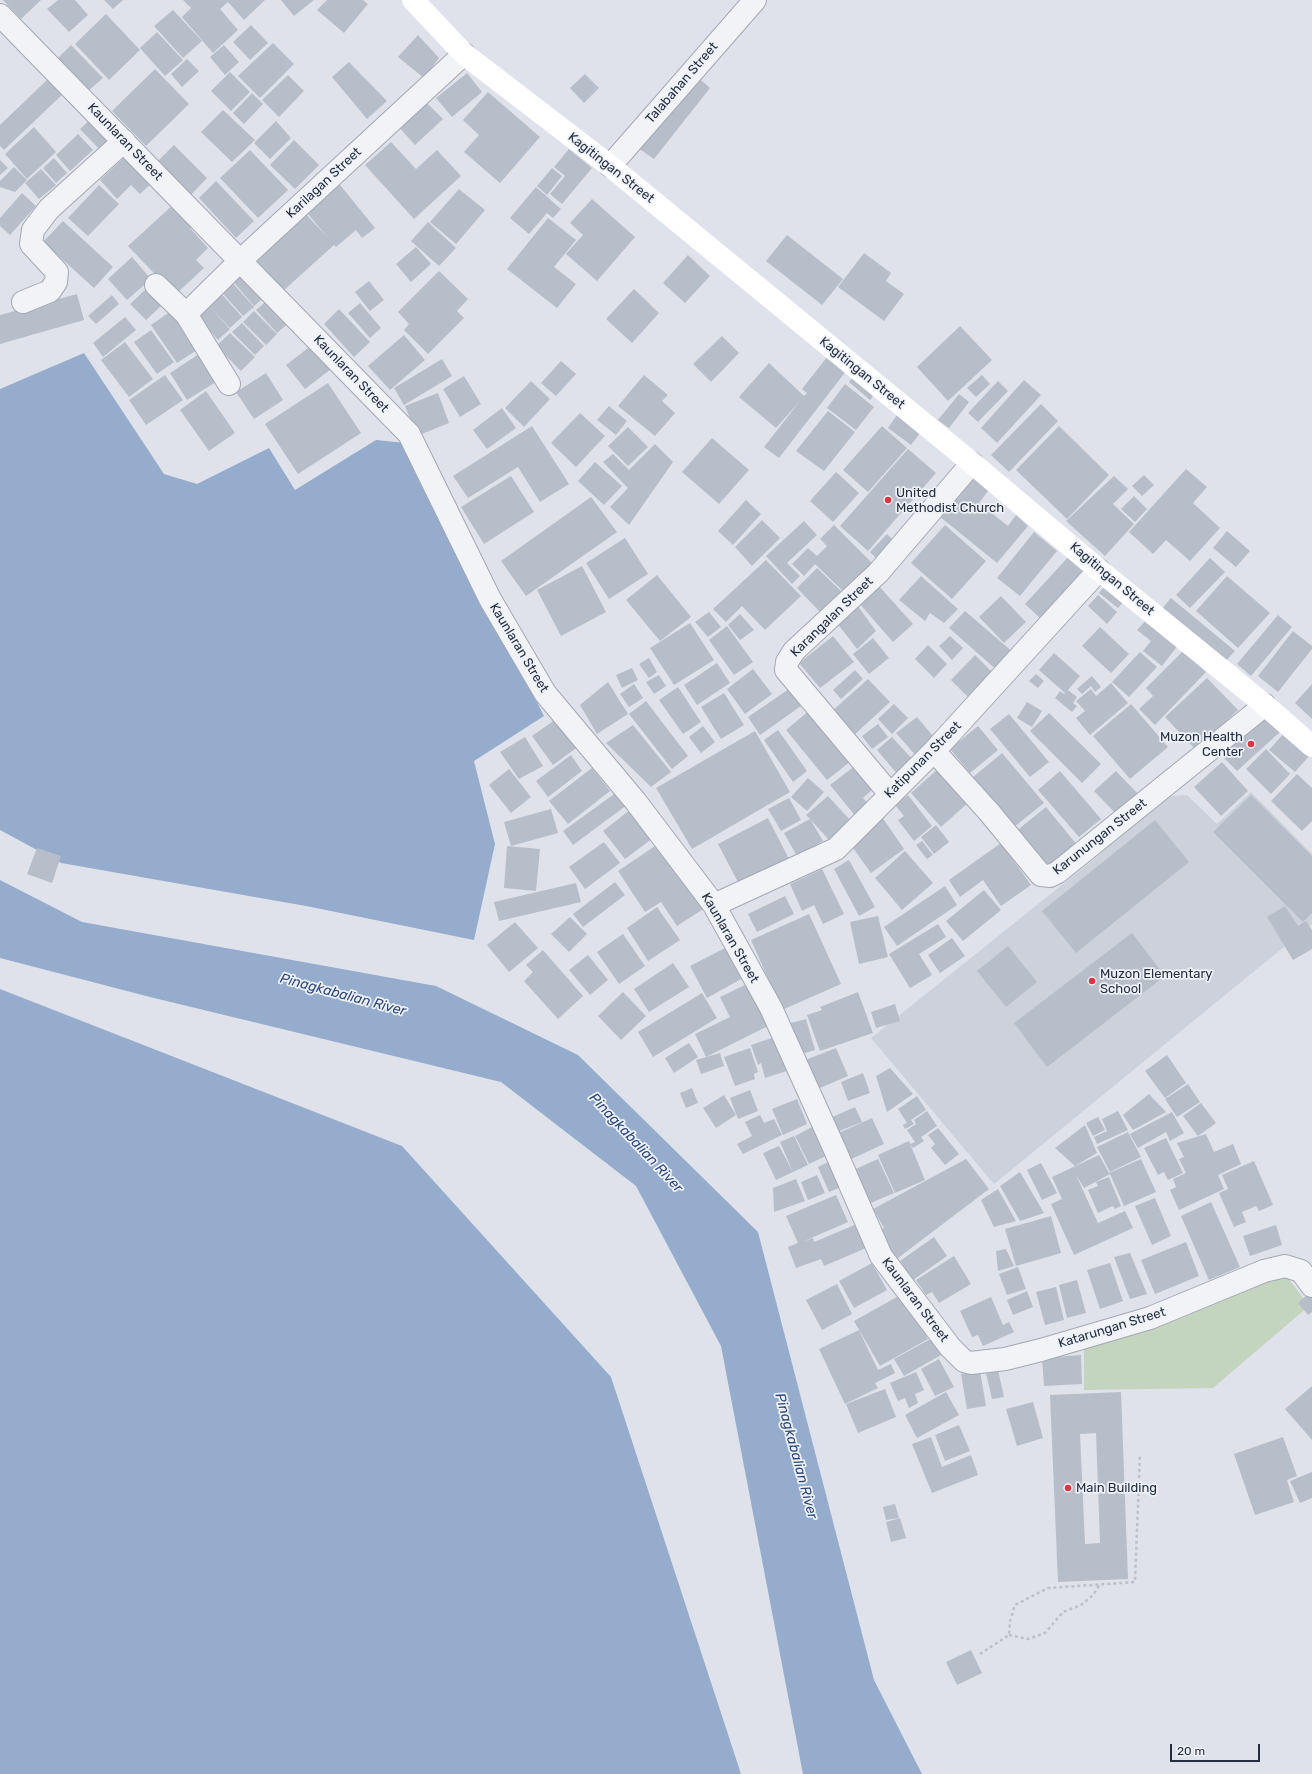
<!DOCTYPE html>
<style>
body{margin:0}
#map{position:relative;width:1312px;height:1774px;overflow:hidden;background:#dfe2ea;font-family:Rubik,sans-serif}
canvas{display:block}
.scale{position:absolute;left:1170px;top:1744px;width:90px;height:18px;box-sizing:border-box;border:2px solid #262e42;border-top:0;padding-left:5px;font-size:12px;line-height:14px;white-space:nowrap;color:#262e42;-webkit-text-stroke:3px #eef1f7;paint-order:stroke}
</style>
<div id="map">
<canvas width="1312" height="1774"></canvas>
<div class="scale">20 m</div>
</div>
<script>
const ctx = document.querySelector('canvas').getContext('2d');
ctx.lineJoin = 'round';
function fillPath(path, color) { ctx.fillStyle = color; ctx.fill(path, 'evenodd'); }
const shape = rows => new Path2D(rows.map(r => 'M' + r).join(''));
function strokePath(path, color, width, dash) { ctx.strokeStyle = color; ctx.lineWidth = width; ctx.lineCap = dash ? 'butt' : 'round'; ctx.setLineDash(dash || []); ctx.stroke(path); }
function label(font, color, halo, rows, align = 'center') {
  ctx.font = font + ' Rubik,sans-serif'; ctx.lineWidth = 3.5; ctx.setLineDash([]); ctx.textBaseline = 'middle'; ctx.strokeStyle = halo; ctx.fillStyle = color; for (const [text, x, y, turn = 0] of rows) {
    ctx.save(); ctx.translate(x, y); ctx.rotate((+turn || 0) * Math.PI / 180); ctx.textAlign = isNaN(turn) ? turn : align; if (halo) ctx.strokeText(text, 0, 0); ctx.fillText(text, 0, 0); ctx.restore();
  }
}
const built = shape([
 [1251,792,1312,854,1312,924,994,1184,871,1038,1093,860,1158,797,1187,795,1217,824]
]);
const green = shape([
 [1269,1277,1288,1278,1309,1306,1213,1388,1084,1390,1084,1346,1137,1334]
]);
const water = shape([
 [84,353,164,474,197,484,269,448,295,490,376,440,406,443,544,716,474,761,495,844,474,940,306,906,61,863,0,830,0,389],
 [0,880,82,922,436,986,578,1055,758,1232,874,1680,922,1774,803,1774,721,1346,636,1186,501,1082,150,997,0,958],
 [0,989,402,1146,611,1377,741,1774,0,1774]
]);
const building = shape([
 [3,0,41,0,21,19],
 [58,0,75,0,88,15,69,32,47,9],
 [104,0,123,0,113,9],
 [183,0,265,0,244,20,228,2,220,9,238,30,213,53,182,17,191,8],
 [281,0,314,0,294,16],
 [327,0,363,0,368,4,344,33,317,10],
 [173,10,202,41,183,58,154,26],
 [106,14,140,50,109,80,75,44],
 [251,25,268,43,250,60,233,42],
 [157,32,183,60,165,76,140,48],
 [418,35,439,58,424,78,398,57],
 [273,43,294,64,260,98,238,76],
 [71,45,103,78,87,92,56,60],
 [224,45,239,62,225,75,210,57],
 [187,59,199,71,182,87,171,74],
 [349,62,387,101,367,119,332,77],
 [155,69,189,104,146,146,112,111],
 [230,72,250,92,231,111,211,91],
 [467,73,482,92,452,117,436,98],
 [585,74,599,88,584,103,570,88],
 [288,75,304,91,279,117,262,100],
 [695,75,710,88,654,159,638,148],
 [50,77,65,92,4,150,0,146,0,125],
 [488,92,540,137,500,183,464,152,479,135,463,120],
 [252,93,263,104,244,124,233,113],
 [424,100,443,119,415,145,397,125],
 [223,110,255,140,232,162,201,132],
 [95,115,117,138,102,152,80,129],
 [276,121,291,138,270,159,254,143],
 [34,127,56,152,27,179,5,154],
 [78,134,93,150,70,171,56,155],
 [294,140,319,165,295,189,270,165],
 [391,142,416,169,437,150,461,176,414,219,365,165],
 [174,145,207,178,190,196,157,162],
 [569,149,592,168,562,204,550,194,565,176,554,167],
 [250,150,288,190,258,218,220,178],
 [129,153,155,180,140,194,131,185,117,199,100,180],
 [54,158,67,173,56,183,43,168],
 [0,160,8,168,0,175],
 [14,167,27,180,15,192,0,187,0,181],
 [552,168,562,176,547,195,537,186],
 [41,169,56,185,39,199,25,183],
 [336,180,375,228,362,238,356,230,336,247,334,245,283,291,251,257,303,211,328,238,303,208],
 [216,181,254,221,236,238,199,198],
 [99,185,119,204,88,236,68,218],
 [536,187,561,209,553,218,547,213,529,234,510,218],
 [459,189,485,210,456,244,430,222],
 [22,193,36,206,10,235,0,226,0,218],
 [592,199,635,237,597,281,566,254,583,235,570,223],
 [175,203,194,224,190,228,208,248,196,260,204,268,175,295,128,246],
 [548,218,576,240,554,267,576,284,557,308,507,269],
 [63,221,113,267,94,288,43,242],
 [428,222,456,248,439,266,411,241],
 [787,235,843,279,822,305,766,261],
 [416,247,431,264,411,282,396,264],
 [864,253,891,273,886,281,904,294,884,321,838,287],
 [688,255,710,276,685,303,663,283],
 [132,257,151,279,127,300,108,279],
 [243,269,266,296,254,306,231,279],
 [439,271,468,299,457,311,464,318,428,354,404,330,409,324,398,312],
 [229,279,254,307,243,316,218,288],
 [369,281,384,300,370,311,355,292],
 [146,289,161,306,146,320,130,304],
 [634,289,659,313,632,343,606,319],
 [219,291,242,317,230,328,209,306,230,329,218,340,196,315],
 [77,294,84,320,0,344,0,315],
 [112,295,119,304,96,324,88,316],
 [270,298,291,321,277,333,256,310],
 [360,303,381,328,370,338,348,313],
 [174,309,200,348,177,363,151,325],
 [339,309,370,342,354,357,324,324],
 [254,311,277,334,266,345,243,322],
 [125,317,136,330,103,357,93,343],
 [242,323,264,346,255,355,232,332],
 [960,326,992,360,948,401,917,367],
 [151,330,174,362,157,374,134,342],
 [230,333,255,357,241,371,216,346],
 [404,335,425,360,390,390,368,366],
 [722,336,739,353,711,382,693,364],
 [125,342,153,379,129,397,101,360],
 [312,345,331,369,305,389,286,365],
 [831,352,850,366,779,458,764,447,800,401,776,428,739,397,769,363,804,396,807,393,802,389],
 [199,354,216,382,187,400,170,373],
 [442,359,452,376,404,405,394,388],
 [561,361,576,374,556,396,541,383],
 [858,371,879,389,870,400,849,382],
 [266,373,283,400,254,419,236,392],
 [165,375,183,400,146,425,129,400],
 [644,375,668,395,662,401,675,413,655,436,618,406],
 [982,375,990,384,976,397,967,388],
 [464,376,481,404,460,417,443,389],
 [1024,380,1041,395,997,443,981,428],
 [531,381,550,399,524,427,505,408],
 [998,381,1008,391,978,422,968,413],
 [328,383,361,433,298,474,265,424],
 [845,384,874,407,856,430,827,408],
 [206,391,235,433,209,451,180,410],
 [438,393,449,423,417,436,405,406],
 [959,394,969,402,949,428,938,420],
 [1041,404,1058,421,1009,472,991,455],
 [609,406,627,421,616,435,597,420],
 [502,408,516,428,487,449,473,430],
 [828,411,855,432,824,471,796,451],
 [899,412,923,429,911,445,888,428],
 [580,413,605,436,576,467,551,443],
 [532,426,569,484,540,502,518,467,468,498,453,476],
 [882,426,907,448,868,492,843,470],
 [1059,426,1109,475,1067,519,1016,470],
 [628,427,648,447,628,466,608,446],
 [712,438,749,470,719,504,682,472],
 [655,444,673,462,629,525,610,507,628,488,603,462,613,454,629,470],
 [908,449,936,473,868,551,840,526],
 [595,462,622,486,604,505,578,481],
 [1186,469,1207,487,1193,503,1220,528,1190,561,1166,540,1153,554,1129,532],
 [836,472,859,493,833,522,810,501],
 [976,475,991,487,979,503,1008,526,1016,515,1028,526,997,563,939,516],
 [1144,475,1154,485,1142,496,1132,486],
 [511,476,534,512,484,544,461,507],
 [1114,476,1128,489,1113,504,1134,524,1105,556,1066,521],
 [1134,496,1147,509,1135,522,1121,509],
 [591,497,617,532,526,596,501,561],
 [746,500,761,514,733,545,718,531],
 [762,520,780,538,752,566,735,547],
 [804,521,817,535,787,563,800,576,792,584,766,556],
 [834,525,873,564,845,593,815,564,804,576,792,564,808,548,817,556,827,546,820,539],
 [945,525,986,561,952,599,911,563],
 [1227,531,1250,551,1236,567,1213,548],
 [1034,532,1057,551,1020,596,997,578],
 [887,534,896,543,879,561,870,552],
 [625,538,648,574,609,599,586,563],
 [1071,554,1088,570,1042,620,1025,604],
 [1210,558,1225,572,1190,608,1176,595],
 [766,560,801,596,765,630,742,606,726,622,713,609],
 [582,566,606,612,561,636,537,590],
 [817,568,842,592,821,613,797,588],
 [657,575,691,617,660,641,626,600],
 [921,576,958,609,944,623,930,613,925,621,899,600],
 [1227,576,1270,613,1238,648,1196,611],
 [1109,581,1128,597,1118,608,1099,593],
 [878,585,913,624,893,642,858,602],
 [1098,595,1117,612,1107,624,1088,606],
 [1001,596,1026,622,1004,643,979,617],
 [1171,598,1235,651,1223,664,1160,611],
 [857,605,876,631,857,649,837,623],
 [965,611,1015,654,999,672,949,628],
 [709,612,721,627,708,637,695,622],
 [740,614,754,630,740,640,728,625],
 [1278,615,1292,627,1251,676,1237,664],
 [1148,618,1179,644,1162,666,1143,651,1151,641,1137,630],
 [690,623,714,660,674,685,650,648],
 [727,626,753,662,734,675,709,640],
 [1100,627,1129,654,1111,673,1082,646],
 [1293,631,1312,646,1312,649,1278,692,1258,676],
 [833,636,854,662,820,688,799,663],
 [950,636,963,648,952,660,939,646],
 [873,638,889,658,869,674,853,654],
 [928,645,947,664,934,678,915,659],
 [1184,650,1206,672,1155,725,1139,709,1153,696,1146,688],
 [1140,652,1157,667,1129,697,1112,682],
 [1054,653,1080,676,1068,690,1077,697,1073,703,1077,706,1072,712,1055,698,1060,691,1064,694,1065,693,1039,670],
 [975,655,996,676,972,701,951,680],
 [649,658,657,672,649,678,639,664],
 [717,663,730,683,697,705,684,685],
 [632,668,638,680,622,688,616,675],
 [753,669,772,694,745,714,727,689],
 [855,670,863,679,841,699,833,690],
 [1036,674,1044,681,1038,688,1029,681],
 [659,675,666,686,654,694,646,682],
 [1092,676,1101,687,1095,692,1091,686,1082,694,1077,689],
 [1207,678,1238,710,1196,750,1165,717],
 [868,679,890,702,853,736,831,712],
 [608,682,628,714,597,734,580,705],
 [1111,683,1128,703,1090,735,1076,718,1085,711,1076,701,1091,689,1096,696],
 [634,684,643,698,629,707,620,694],
 [1312,684,1312,719,1295,703],
 [678,687,701,722,683,734,659,700],
 [789,689,801,706,760,735,748,717],
 [724,693,744,725,721,739,701,707],
 [646,701,688,756,672,769,629,714],
 [1027,702,1042,711,1032,727,1017,718],
 [894,704,908,718,892,734,878,719],
 [1131,704,1168,747,1130,779,1093,736],
 [810,710,851,761,827,780,786,730],
 [1049,713,1101,764,1082,783,1030,731],
 [1009,714,1049,762,1030,777,990,729],
 [1265,716,1280,732,1237,771,1221,755],
 [559,717,579,746,553,765,532,736],
 [917,717,938,742,918,758,896,733],
 [878,724,888,737,872,749,862,736],
 [633,725,671,772,651,787,606,743],
 [703,726,715,742,701,753,689,737],
 [978,726,998,750,970,773,950,749],
 [778,730,807,771,793,782,764,740],
 [755,731,790,792,692,849,656,788],
 [1284,733,1310,755,1295,772,1269,750],
 [525,737,543,766,519,779,500,752],
 [892,737,915,762,899,776,877,750],
 [1266,749,1290,774,1271,794,1246,769],
 [1002,753,1044,803,1014,827,972,778],
 [571,755,582,771,548,797,536,781],
 [1222,762,1248,791,1221,816,1194,787],
 [856,765,874,788,863,798,871,807,857,818,830,785],
 [592,768,610,791,568,824,549,801],
 [939,768,969,802,941,827,911,793],
 [509,769,531,797,511,813,489,785],
 [1060,771,1101,819,1079,837,1038,790],
 [1116,771,1138,794,1117,815,1094,791],
 [1297,774,1312,788,1312,821,1302,831,1271,801],
 [808,778,824,792,807,811,791,797],
 [617,792,627,805,573,845,563,831],
 [908,795,932,826,914,841,898,820,904,816,895,805],
 [1251,795,1312,856,1312,913,1303,922,1213,832],
 [828,796,851,821,830,841,810,819,823,841,797,856,784,833,810,819,806,815],
 [789,798,801,820,781,831,768,809],
 [635,806,657,835,625,859,603,831],
 [1046,807,1078,846,1047,871,1015,832],
 [551,809,558,833,511,846,504,822],
 [882,817,904,849,871,873,848,841],
 [768,818,790,861,740,886,718,844],
 [1155,820,1189,862,1076,953,1042,911],
 [936,825,949,842,934,854,921,837],
 [664,840,708,906,677,926,661,902,645,912,618,871],
 [922,841,933,855,927,859,916,845],
 [604,842,620,863,585,889,569,867],
 [1001,843,1031,885,1001,906,983,880,960,897,949,880],
 [507,846,540,849,536,891,504,888],
 [37,848,61,856,52,883,27,874],
 [905,851,933,883,902,910,875,878],
 [849,860,875,907,859,916,834,869],
 [822,869,844,914,823,924,814,905,802,911,790,884],
 [615,882,625,895,583,927,573,914],
 [576,883,581,902,499,921,494,902],
 [945,886,957,905,897,946,884,927],
 [984,890,1001,910,963,941,946,921],
 [785,896,794,914,757,932,748,914],
 [1285,906,1298,926,1306,921,1312,930,1312,949,1293,960,1267,917],
 [657,907,680,940,648,961,627,928],
 [809,914,841,984,782,1010,751,940],
 [878,916,888,957,859,964,850,922],
 [570,917,587,934,569,952,551,934],
 [515,922,538,948,509,972,487,945],
 [938,924,946,937,919,954,932,975,910,988,889,954],
 [1132,933,1165,976,1047,1067,1014,1023],
 [623,934,645,966,619,984,597,952],
 [952,938,965,956,940,973,928,955],
 [1008,946,1037,982,1006,1007,977,971],
 [727,947,743,978,707,998,690,966],
 [543,950,583,996,558,1019,524,981,533,972,526,965],
 [588,955,608,980,590,995,569,970],
 [673,963,689,987,649,1012,634,989],
 [751,982,772,1024,706,1057,695,1034,730,1017,720,997],
 [623,992,646,1016,621,1040,598,1016],
 [858,992,873,1033,820,1051,807,1015,822,1010,820,1007],
 [702,993,717,1018,653,1057,638,1032],
 [895,1004,900,1021,876,1028,871,1012],
 [806,1019,815,1050,801,1054,791,1023],
 [778,1036,790,1070,765,1078,761,1063,758,1065,751,1045],
 [689,1043,698,1057,674,1073,665,1058],
 [750,1048,758,1072,754,1074,755,1079,735,1086,724,1057],
 [836,1048,848,1076,815,1090,803,1061],
 [720,1053,724,1066,701,1074,696,1060],
 [1167,1055,1186,1083,1165,1098,1145,1071],
 [890,1068,913,1094,887,1112,876,1076],
 [863,1073,870,1093,848,1101,841,1082],
 [1188,1084,1200,1102,1177,1117,1165,1099],
 [692,1088,698,1103,686,1108,680,1093],
 [750,1090,758,1111,738,1119,730,1098],
 [1149,1094,1166,1112,1133,1130,1123,1115],
 [724,1095,736,1115,716,1128,703,1108],
 [917,1096,926,1110,911,1120,914,1124,905,1129,903,1125,907,1123,898,1109],
 [797,1099,807,1124,783,1135,772,1109],
 [1201,1103,1216,1123,1198,1136,1183,1116],
 [855,1107,862,1122,834,1133,828,1119],
 [927,1111,937,1126,921,1137,924,1141,913,1148,910,1144,915,1142,907,1130,916,1124,914,1120],
 [1118,1111,1128,1130,1097,1144,1094,1137,1107,1131,1102,1119],
 [1172,1112,1184,1133,1170,1141,1166,1132,1138,1148,1130,1134],
 [760,1115,764,1123,774,1119,782,1135,743,1154,737,1144,752,1136,745,1122],
 [1098,1117,1105,1130,1093,1136,1086,1123],
 [872,1118,884,1144,847,1161,834,1135],
 [1085,1125,1097,1153,1075,1166,1055,1148],
 [812,1127,826,1156,809,1164,795,1136],
 [938,1128,959,1154,945,1165,931,1148,935,1144,928,1135],
 [1128,1132,1141,1157,1110,1172,1097,1147],
 [1206,1134,1214,1152,1233,1144,1241,1164,1218,1175,1224,1189,1179,1210,1170,1190,1176,1187,1173,1179,1186,1173,1179,1159,1184,1157,1177,1143],
 [794,1136,808,1165,793,1172,780,1142],
 [1166,1138,1183,1173,1168,1180,1164,1172,1158,1175,1144,1148],
 [909,1141,925,1180,895,1193,878,1155],
 [779,1146,793,1172,776,1180,763,1153],
 [1099,1155,1109,1173,1141,1159,1156,1192,1124,1206,1110,1174,1084,1188,1076,1175,1098,1223,1125,1211,1133,1228,1074,1255,1051,1204,1062,1199,1052,1177],
 [878,1159,894,1193,864,1206,849,1172],
 [966,1159,989,1189,894,1261,876,1231,884,1228,873,1209],
 [830,1161,841,1187,829,1192,818,1167],
 [1254,1161,1273,1205,1259,1211,1256,1206,1242,1212,1246,1222,1234,1227,1219,1193,1228,1189,1222,1175],
 [1041,1163,1057,1193,1042,1200,1027,1170],
 [1020,1172,1044,1213,1020,1221,1000,1186],
 [817,1175,825,1193,808,1200,801,1182],
 [1109,1177,1121,1206,1115,1209,1113,1206,1098,1213,1088,1190,1098,1186,1096,1182],
 [796,1179,805,1201,774,1212,773,1188],
 [998,1189,1016,1221,994,1227,981,1200],
 [836,1195,848,1222,802,1242,813,1238,814,1242,857,1224,866,1248,824,1266,821,1259,796,1268,788,1247,798,1243,786,1216],
 [1155,1198,1171,1236,1152,1245,1135,1206],
 [1211,1202,1240,1267,1209,1280,1181,1216],
 [1051,1216,1061,1253,1016,1266,1005,1229],
 [1276,1225,1282,1245,1250,1256,1243,1236],
 [934,1237,947,1256,913,1280,900,1261],
 [1186,1242,1199,1276,1155,1294,1141,1260],
 [1006,1249,1014,1266,998,1271,996,1251],
 [1130,1253,1147,1294,1130,1299,1114,1257],
 [954,1256,971,1284,939,1303,932,1292,926,1295,916,1280],
 [872,1263,887,1290,854,1308,839,1281],
 [1110,1263,1123,1301,1100,1309,1087,1270],
 [1018,1267,1026,1289,1007,1295,999,1274],
 [1077,1280,1086,1313,1067,1318,1059,1285],
 [837,1284,852,1314,822,1330,806,1300],
 [1056,1287,1064,1320,1045,1325,1036,1292],
 [1027,1291,1033,1307,1013,1315,1007,1300],
 [904,1293,928,1339,880,1366,854,1321],
 [1308,1294,1312,1298,1312,1312,1308,1315,1298,1303],
 [991,1297,1003,1325,1009,1322,1014,1332,983,1346,978,1335,972,1337,960,1311],
 [859,1330,878,1370,891,1364,895,1373,875,1383,878,1388,845,1404,819,1349],
 [932,1338,941,1355,904,1376,894,1359],
 [1081,1355,1082,1384,1044,1386,1042,1358],
 [939,1359,954,1387,935,1396,921,1369],
 [998,1370,1004,1397,992,1399,986,1373],
 [980,1371,986,1406,967,1409,961,1374],
 [916,1372,924,1390,915,1394,918,1403,909,1408,905,1398,898,1401,890,1383],
 [1312,1386,1312,1440,1285,1409],
 [885,1389,896,1417,858,1433,846,1404],
 [946,1392,959,1415,917,1438,905,1415],
 [1121,1392,1128,1579,1058,1582,1050,1395],
 [1096,1433,1100,1543,1085,1544,1080,1434],
 [1033,1402,1043,1438,1017,1446,1006,1409],
 [959,1425,970,1451,945,1461,935,1435],
 [931,1437,942,1467,971,1455,978,1475,932,1493,912,1444],
 [1283,1437,1297,1476,1287,1480,1294,1502,1255,1515,1234,1454],
 [1312,1472,1312,1498,1300,1503,1290,1481],
 [895,1504,899,1518,886,1520,883,1507],
 [900,1518,906,1538,891,1542,886,1522],
 [971,1650,982,1673,957,1685,946,1662]
]);
const path = shape([
 [1009,1635,1028,1639,1045,1633,1063,1612,1081,1605,1093,1595,1100,1584],
 [980,1654,1009,1635,1010,1621,1015,1605,1048,1588,1135,1582,1140,1454]
]);
const street = shape([
 [0,15,409,434,490,599,545,693,636,802,714,905,771,1008,835,1150,881,1256,950,1347,964,1361,971,1363,1005,1359,1041,1350,1150,1318,1264,1271,1285,1266,1301,1271,1312,1286],
 [610,166,755,0],
 [156,285,186,314,229,384],
 [23,302,50,291,56,282,57,272,31,244,33,230,49,209,124,141],
 [186,314,241,260,464,54],
 [934,751,989,812,1041,875,1050,876,1058,872,1265,705],
 [890,794,786,670,787,662,794,651,878,573,972,463],
 [714,905,836,849,934,751,1099,570]
]);
const secondary = shape([
 [413,0,464,54,610,166,972,463,1099,570,1265,705,1312,746]
]);
const markers = [
 [888,500,4,"#db3742"],
 [1251,744,4,"#db3742"],
 [1092,981,4,"#db3742"],
 [1068,1488,4,"#db3742"]
];
const streetNames = [
 ["Talabahan Street",682,83,-49],
 ["Kaunlaran Street",125,142,46],
 ["Kagitingan Street",611,168,38],
 ["Karilagan Street",324,183,-43],
 ["Kagitingan Street",862,373,39],
 ["Kaunlaran Street",351,374,46],
 ["Kagitingan Street",1112,579,40],
 ["Karangalan Street",832,617,-44],
 ["Kaunlaran Street",519,648,59],
 ["Katipunan Street",923,760,-45],
 ["Karunungan Street",1100,837,-38],
 ["Kaunlaran Street",730,938,60],
 ["Kaunlaran Street",915,1300,53],
 ["Katarungan Street",1112,1328,-17]
];
const poiNames = [
 ["United",896,493],
 ["Methodist Church",896,508],
 ["Muzon Health",1243,737,"right"],
 ["Center",1243,752,"right"],
 ["Muzon Elementary",1100,974],
 ["School",1100,989],
 ["Main Building",1076,1488]
];
const waterNames = [
 ["Pinagkabalian River",343,995,15],
 ["Pinagkabalian River",636,1143,47],
 ["Pinagkabalian River",796,1456,75]
];
fillPath(built, '#ccd1dc');
fillPath(green, '#c3d4bf');
fillPath(water, '#96accd');
fillPath(building, '#b8bdca');
strokePath(street, '#a4a8b4', 24);
strokePath(path, '#bdc0c8', 2.5, [3, 3]);
strokePath(street, '#f2f3f7', 22);
strokePath(secondary, '#fff', 22);
for (const [x, y, r, color] of markers) { const dot = new Path2D(); dot.arc(x, y, r, 0, 2 * Math.PI); ctx.fillStyle = color; ctx.fill(dot); strokePath(dot, '#eef1f7', 1.5); }
label('13px', '#262e42', '#eef1f7', streetNames);
label('13px', '#262e42', '#eef1f7', poiNames, 'left');
label('italic 14px', '#2c487a', '#eef1f7', waterNames);
</script>
